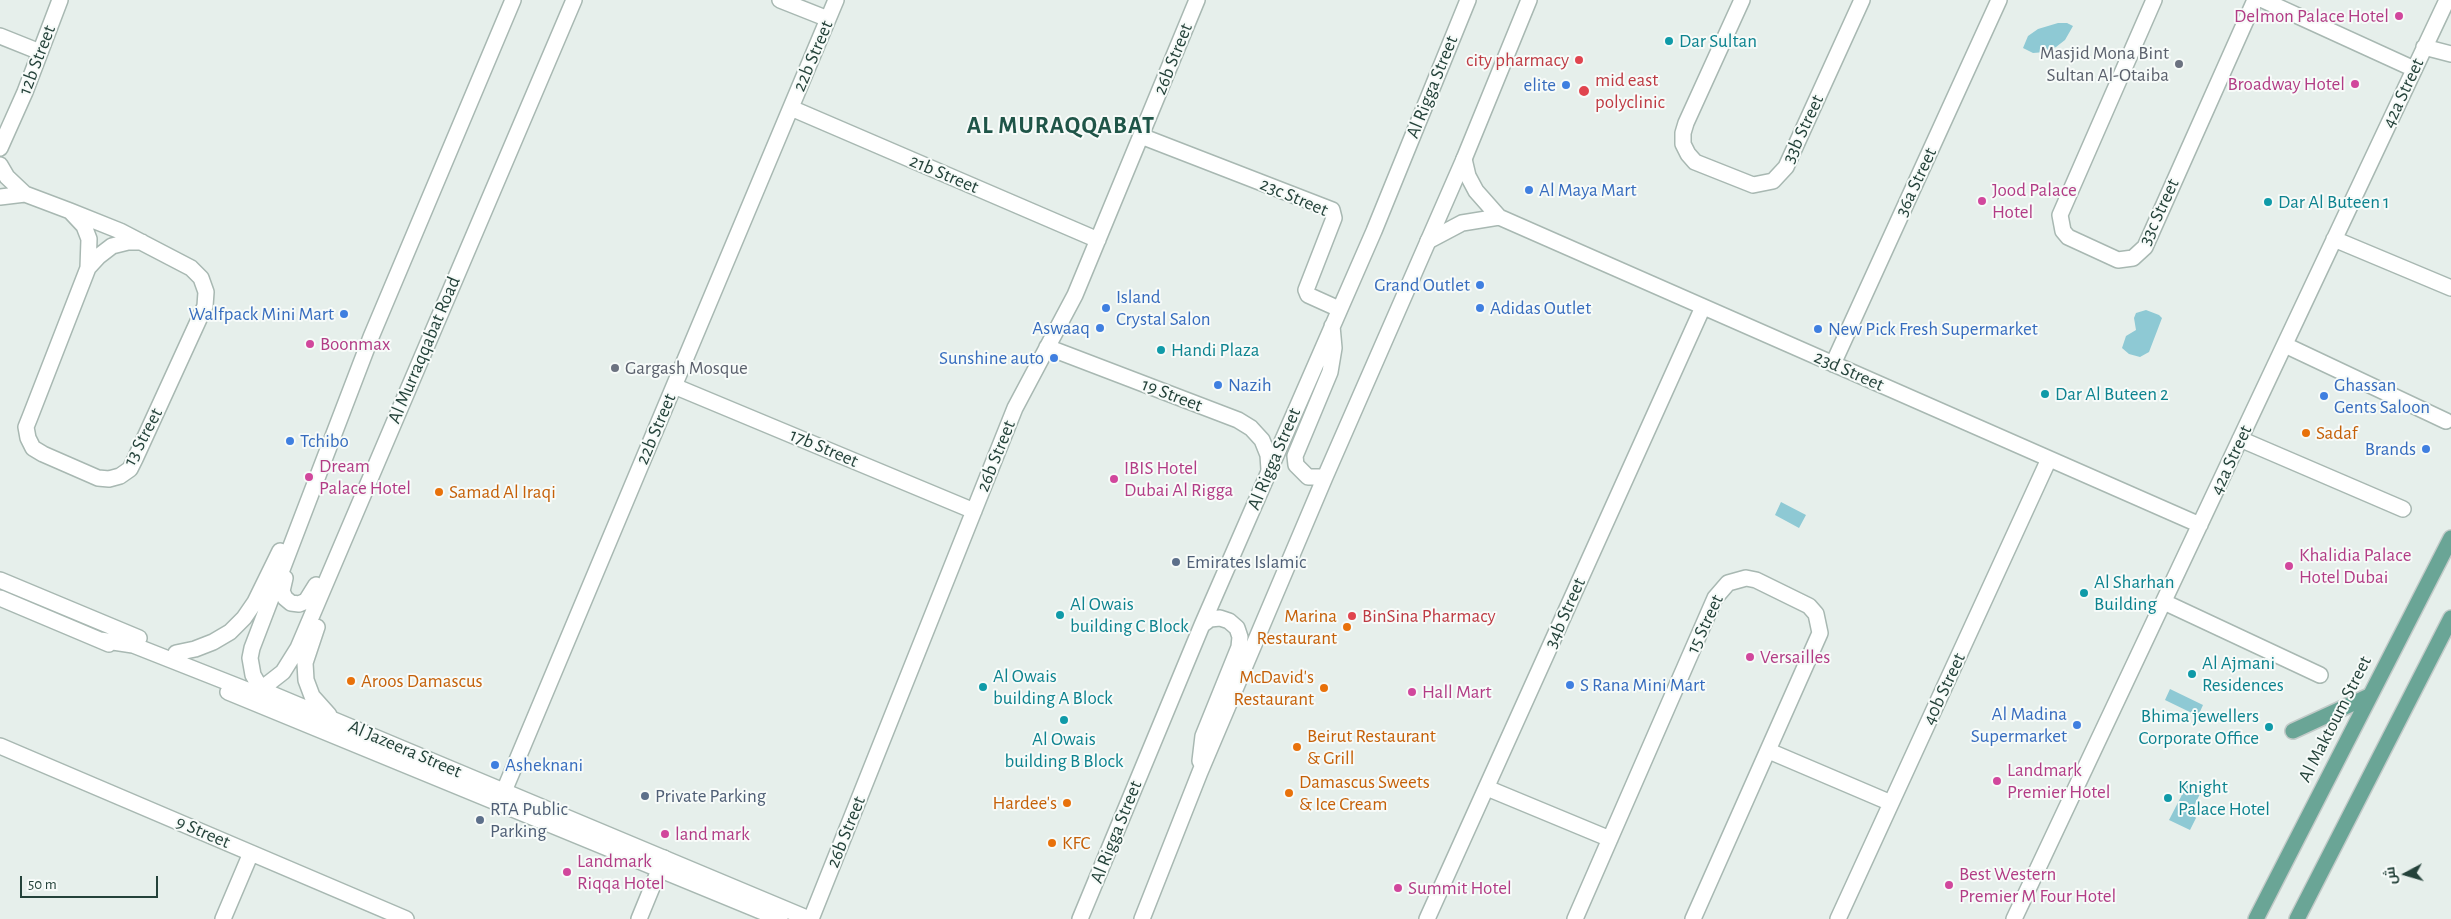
<!DOCTYPE html>
<meta charset="utf-8">
<style>
body{margin:0}
#map{position:relative;width:2451px;height:919px;overflow:hidden;background:#e6efeb;font-family:"Alegreya Sans",Cairo,sans-serif}
canvas{display:block}
.north{position:absolute;left:2381px;top:849px;width:50px;height:50px;-webkit-text-stroke:4px #f7fbf9;paint-order:stroke;rotate:264deg;font-size:14px;font-weight:700;line-height:20px;text-align:center;color:#24423a}
.north::after{content:'';display:block;margin:auto;width:18px;height:22px;background:#24423a;clip-path:polygon(50% 0,100% 100%,50% 72%,0 100%)}
.scale{position:absolute;left:20px;top:876px;width:138px;height:22px;box-sizing:border-box;border:2px solid #24423a;border-top:0;padding-left:6px;font-size:15px;line-height:18px;white-space:nowrap;color:#24423a;-webkit-text-stroke:4px #f7fbf9;paint-order:stroke}
</style>
<div id="map">
<canvas width="2451" height="919"></canvas>
<div class="north">ش</div>
<div class="scale">50 m</div>
</div>
<script>
const ctx = document.querySelector('canvas').getContext('2d');
ctx.lineJoin = 'round';
function fillPath(path, color) { ctx.fillStyle = color; ctx.fill(path, 'evenodd'); }
const shape = rows => new Path2D(rows.map(r => 'M' + r).join(''));
function strokePath(path, color, width, dash) { ctx.strokeStyle = color; ctx.lineWidth = width; ctx.lineCap = dash ? 'butt' : 'round'; ctx.setLineDash(dash || []); ctx.stroke(path); }
function label(font, color, halo, rows, align = 'center') {
  ctx.font = font + ' "Alegreya Sans",sans-serif'; ctx.lineWidth = 4; ctx.setLineDash([]); ctx.textBaseline = 'middle'; ctx.strokeStyle = halo; ctx.fillStyle = color; for (const [text, x, y, turn = 0] of rows) {
    ctx.save(); ctx.translate(x, y); ctx.rotate((+turn || 0) * Math.PI / 180); ctx.textAlign = isNaN(turn) ? turn : align; if (halo) ctx.strokeText(text, 0, 0); ctx.fillText(text, 0, 0); ctx.restore();
  }
}
const water = shape([
 [2058,23,2067,23,2073,26,2065,40,2056,47,2045,52,2033,53,2023,48,2028,36,2038,29],
 [2146,310,2159,315,2162,318,2149,352,2140,357,2129,354,2122,348,2126,336,2136,330,2134,318,2136,313],
 [1781,502,1806,515,1799,528,1775,515],
 [2170,689,2203,705,2198,716,2165,700],
 [2187,785,2201,792,2191,812,2196,818,2190,830,2169,820]
]);
const minor = shape([
 [780,0,828,19],
 [1742,0,1686,123,1683,133,1683,144,1688,154,1695,162,1753,185,1773,181,1786,167,1862,0],
 [2154,0,2060,215,2063,231,2068,237,2118,260,2133,258,2145,247,2255,0],
 [2263,0,2414,69],
 [0,36,40,52],
 [2424,47,2451,54],
 [791,108,1098,240],
 [1141,136,1332,210,1334,218,1306,290,1308,295,1339,309],
 [0,148,25,92,60,0],
 [1464,159,1468,176,1476,191,1499,217,2200,525],
 [0,165,7,177,25,194,70,211,120,231,191,268,201,278,206,292,205,306,135,459,130,469,120,476,109,479,98,478,43,454,33,448,28,438,26,427,30,417,88,268,89,239,84,226,70,211],
 [0,197,25,194],
 [2334,239,2451,288],
 [1428,241,1462,223,1499,217],
 [88,268,99,256,112,246,128,242,142,242],
 [2285,345,2446,421],
 [1047,347,1238,420,1251,428,1262,440,1268,455,1269,470],
 [1833,364,1999,0],
 [674,386,974,511],
 [2240,439,2403,509],
 [2164,602,2320,675],
 [0,746,406,919],
 [1769,751,1891,803],
 [1487,788,1610,839],
 [499,803,836,0],
 [223,919,251,853],
 [639,919,664,858],
 [811,919,1015,408,1075,295,1197,0],
 [1427,919,1703,307],
 [1575,919,1715,598,1728,583,1746,578,1756,580,1809,606,1816,614,1820,633,1693,919],
 [1838,919,2049,459],
 [2014,919,2447,0]
]);
const tertiary = shape([
 [1325,477,1308,477,1296,465,1295,456,1330,372,1334,348,1332,326],
 [285,578,282,591,285,598,291,603,299,604,306,601,316,585],
 [0,580,139,638],
 [0,598,109,644],
 [317,627,305,663,306,680,312,696,329,715],
 [100,640,133,645,247,690,260,690,283,672,298,648,574,0],
 [176,653,195,649,213,642,230,632,244,618,255,602,280,551],
 [255,687,809,919],
 [228,692,780,919],
 [264,694,253,675,250,658,252,648,371,337,513,0],
 [1200,761,1203,736,1239,647,1240,637,1237,628,1229,621,1220,618,1210,619,1202,625],
 [1080,919,1202,625,1374,231,1468,0],
 [1142,919,1200,772,1325,477,1464,159,1529,0]
]);
const primary = shape([
 [2293,731,2369,696],
 [2256,919,2451,538],
 [2297,919,2451,618]
]);
const markers = [
 [2399,16,5,"#d1479c"],
 [1669,41,5,"#0f9aa8"],
 [1579,60,5,"#e0444e"],
 [2179,64,5,"#6b7280"],
 [2355,84,5,"#d1479c"],
 [1566,85,5,"#3f7fe0"],
 [1584,91,6,"#e0444e"],
 [1529,190,5,"#3f7fe0"],
 [1982,201,5,"#d1479c"],
 [2268,202,5,"#0f9aa8"],
 [1480,285,5,"#3f7fe0"],
 [1106,308,5,"#3f7fe0"],
 [1480,308,5,"#3f7fe0"],
 [344,314,5,"#3f7fe0"],
 [1100,328,5,"#3f7fe0"],
 [1818,329,5,"#3f7fe0"],
 [310,344,5,"#d1479c"],
 [1161,350,5,"#0f9aa8"],
 [1054,358,5,"#3f7fe0"],
 [615,368,5,"#6b7280"],
 [1218,385,5,"#3f7fe0"],
 [2045,394,5,"#0f9aa8"],
 [2324,396,5,"#3f7fe0"],
 [2306,433,5,"#e8710a"],
 [290,441,5,"#3f7fe0"],
 [2426,449,5,"#3f7fe0"],
 [309,477,5,"#d1479c"],
 [1114,479,5,"#d1479c"],
 [439,492,5,"#e8710a"],
 [1176,562,5,"#5c6f8a"],
 [2289,566,5,"#d1479c"],
 [2084,593,5,"#0f9aa8"],
 [1060,615,5,"#0f9aa8"],
 [1352,616,5,"#e0444e"],
 [1347,627,5,"#e8710a"],
 [1750,657,5,"#d1479c"],
 [2192,674,5,"#0f9aa8"],
 [351,681,5,"#e8710a"],
 [1570,685,5,"#3f7fe0"],
 [983,687,5,"#0f9aa8"],
 [1324,688,5,"#e8710a"],
 [1412,692,5,"#d1479c"],
 [1064,720,5,"#0f9aa8"],
 [2077,725,5,"#3f7fe0"],
 [2269,727,5,"#0f9aa8"],
 [1297,747,5,"#e8710a"],
 [495,765,5,"#3f7fe0"],
 [1997,781,5,"#d1479c"],
 [1289,793,5,"#e8710a"],
 [645,796,5,"#5c6f8a"],
 [2168,798,5,"#0f9aa8"],
 [1067,803,5,"#e8710a"],
 [480,820,5,"#5c6f8a"],
 [665,834,5,"#d1479c"],
 [1052,843,5,"#e8710a"],
 [567,872,5,"#d1479c"],
 [1949,885,5,"#d1479c"],
 [1398,888,5,"#d1479c"]
];
const hotelNames = [
 ["Delmon Palace Hotel",2389,16,"right"],
 ["Broadway Hotel",2345,84,"right"],
 ["Jood Palace",1992,190],
 ["Hotel",1992,212],
 ["Boonmax",320,344],
 ["Dream",319,466],
 ["Palace Hotel",319,488],
 ["IBIS Hotel",1124,468],
 ["Dubai Al Rigga",1124,490],
 ["Khalidia Palace",2299,555],
 ["Hotel Dubai",2299,577],
 ["Versailles",1760,657],
 ["Hall Mart",1422,692],
 ["Landmark",2007,770],
 ["Premier Hotel",2007,792],
 ["land mark",675,834],
 ["Landmark",577,861],
 ["Riqqa Hotel",577,883],
 ["Best Western",1959,874],
 ["Premier M Four Hotel",1959,896],
 ["Summit Hotel",1408,888]
];
const cultureNames = [
 ["Dar Sultan",1679,41],
 ["Dar Al Buteen 1",2278,202],
 ["Handi Plaza",1171,350],
 ["Dar Al Buteen 2",2055,394],
 ["Al Sharhan",2094,582],
 ["Building",2094,604],
 ["Al Owais",1070,604],
 ["building C Block",1070,626],
 ["Al Ajmani",2202,663],
 ["Residences",2202,685],
 ["Al Owais",993,676],
 ["building A Block",993,698],
 ["Bhima jewellers",2259,716,"right"],
 ["Corporate Office",2259,738,"right"],
 ["Al Owais",1064,739,"center"],
 ["building B Block",1064,761,"center"],
 ["Knight",2178,787],
 ["Palace Hotel",2178,809]
];
const worshipNames = [
 ["Masjid Mona Bint",2169,53],
 ["Sultan Al-Otaiba",2169,75],
 ["Gargash Mosque",625,368,"left"]
];
const streetNames = [
 ["22b Street",813,56,-67],
 ["26b Street",1173,59,-68],
 ["12b Street",37,60,-69],
 ["Al Rigga Street",1432,87,-68],
 ["42a Street",2403,93,-65],
 ["33b Street",1803,129,-65],
 ["21b Street",944,174,23],
 ["36a Street",1916,182,-65],
 ["23c Street",1294,197,23],
 ["33c Street",2159,212,-65],
 ["Al Murraqqabat Road",424,350,-67],
 ["23d Street",1849,371,24],
 ["19 Street",1172,395,21],
 ["22b Street",656,429,-67],
 ["13 Street",143,437,-62],
 ["17b Street",824,448,23],
 ["26b Street",996,456,-68],
 ["Al Rigga Street",1274,459,-67],
 ["42a Street",2231,460,-65],
 ["34b Street",1565,613,-66],
 ["15 Street",1705,624,-65],
 ["40b Street",1944,689,-65],
 ["Al Maktoum Street",2335,719,-63],
 ["Al Jazeera Street",405,749,23],
 ["9 Street",203,832,23],
 ["26b Street",846,832,-68],
 ["Al Rigga Street",1116,832,-68]
];
const healthNames = [
 ["city pharmacy",1569,60,"right"],
 ["mid east",1595,80],
 ["polyclinic",1595,102],
 ["BinSina Pharmacy",1362,616]
];
const shopNames = [
 ["elite",1556,85,"right"],
 ["Al Maya Mart",1539,190],
 ["Grand Outlet",1470,285,"right"],
 ["Island",1116,297],
 ["Crystal Salon",1116,319],
 ["Adidas Outlet",1490,308],
 ["Walfpack Mini Mart",334,314,"right"],
 ["Aswaaq",1090,328,"right"],
 ["New Pick Fresh Supermarket",1828,329],
 ["Sunshine auto",1044,358,"right"],
 ["Nazih",1228,385],
 ["Ghassan",2334,385],
 ["Gents Saloon",2334,407],
 ["Tchibo",300,441],
 ["Brands",2416,449,"right"],
 ["S Rana Mini Mart",1580,685],
 ["Al Madina",2067,714,"right"],
 ["Supermarket",2067,736,"right"],
 ["Asheknani",505,765]
];
const foodNames = [
 ["Sadaf",2316,433],
 ["Samad Al Iraqi",449,492],
 ["Marina",1337,616,"right"],
 ["Restaurant",1337,638,"right"],
 ["McDavid's",1314,677,"right"],
 ["Restaurant",1314,699,"right"],
 ["Aroos Damascus",361,681],
 ["Beirut Restaurant",1307,736],
 ["& Grill",1307,758],
 ["Damascus Sweets",1299,782],
 ["& Ice Cream",1299,804],
 ["Hardee's",1057,803,"right"],
 ["KFC",1062,843]
];
const serviceNames = [
 ["Emirates Islamic",1186,562],
 ["Private Parking",655,796],
 ["RTA Public",490,809],
 ["Parking",490,831]
];
const districtNames = [
 ["AL MURAQQABAT",1061,126]
];
fillPath(water, '#8ec9d4');
strokePath(minor, '#a8b8b2', 18);
strokePath(tertiary, '#a8b8b2', 18);
strokePath(primary, '#c2cac8', 18);
strokePath(minor, '#fff', 15);
strokePath(tertiary, '#fff', 15);
strokePath(primary, '#6aa596', 15);
for (const [x, y, r, color] of markers) { const dot = new Path2D(); dot.arc(x, y, r, 0, 2 * Math.PI); ctx.fillStyle = color; ctx.fill(dot); strokePath(dot, '#f7fbf9', 2); }
label('19px', '#b23c85', '#f7fbf9', hotelNames, 'left');
label('19px', '#0d838f', '#f7fbf9', cultureNames, 'left');
label('19px', '#5b616d', '#f7fbf9', worshipNames, 'right');
label('19px', '#24423a', '#f7fbf9', streetNames);
label('19px', '#be3a42', '#f7fbf9', healthNames, 'left');
label('19px', '#366cbe', '#f7fbf9', shopNames, 'left');
label('19px', '#c56008', '#f7fbf9', foodNames, 'left');
label('19px', '#4e5e75', '#f7fbf9', serviceNames, 'left');
ctx.letterSpacing = '1px';
label('bold 24px', '#1f5548', '#f7fbf9', districtNames);
ctx.letterSpacing = '0px';
</script>
